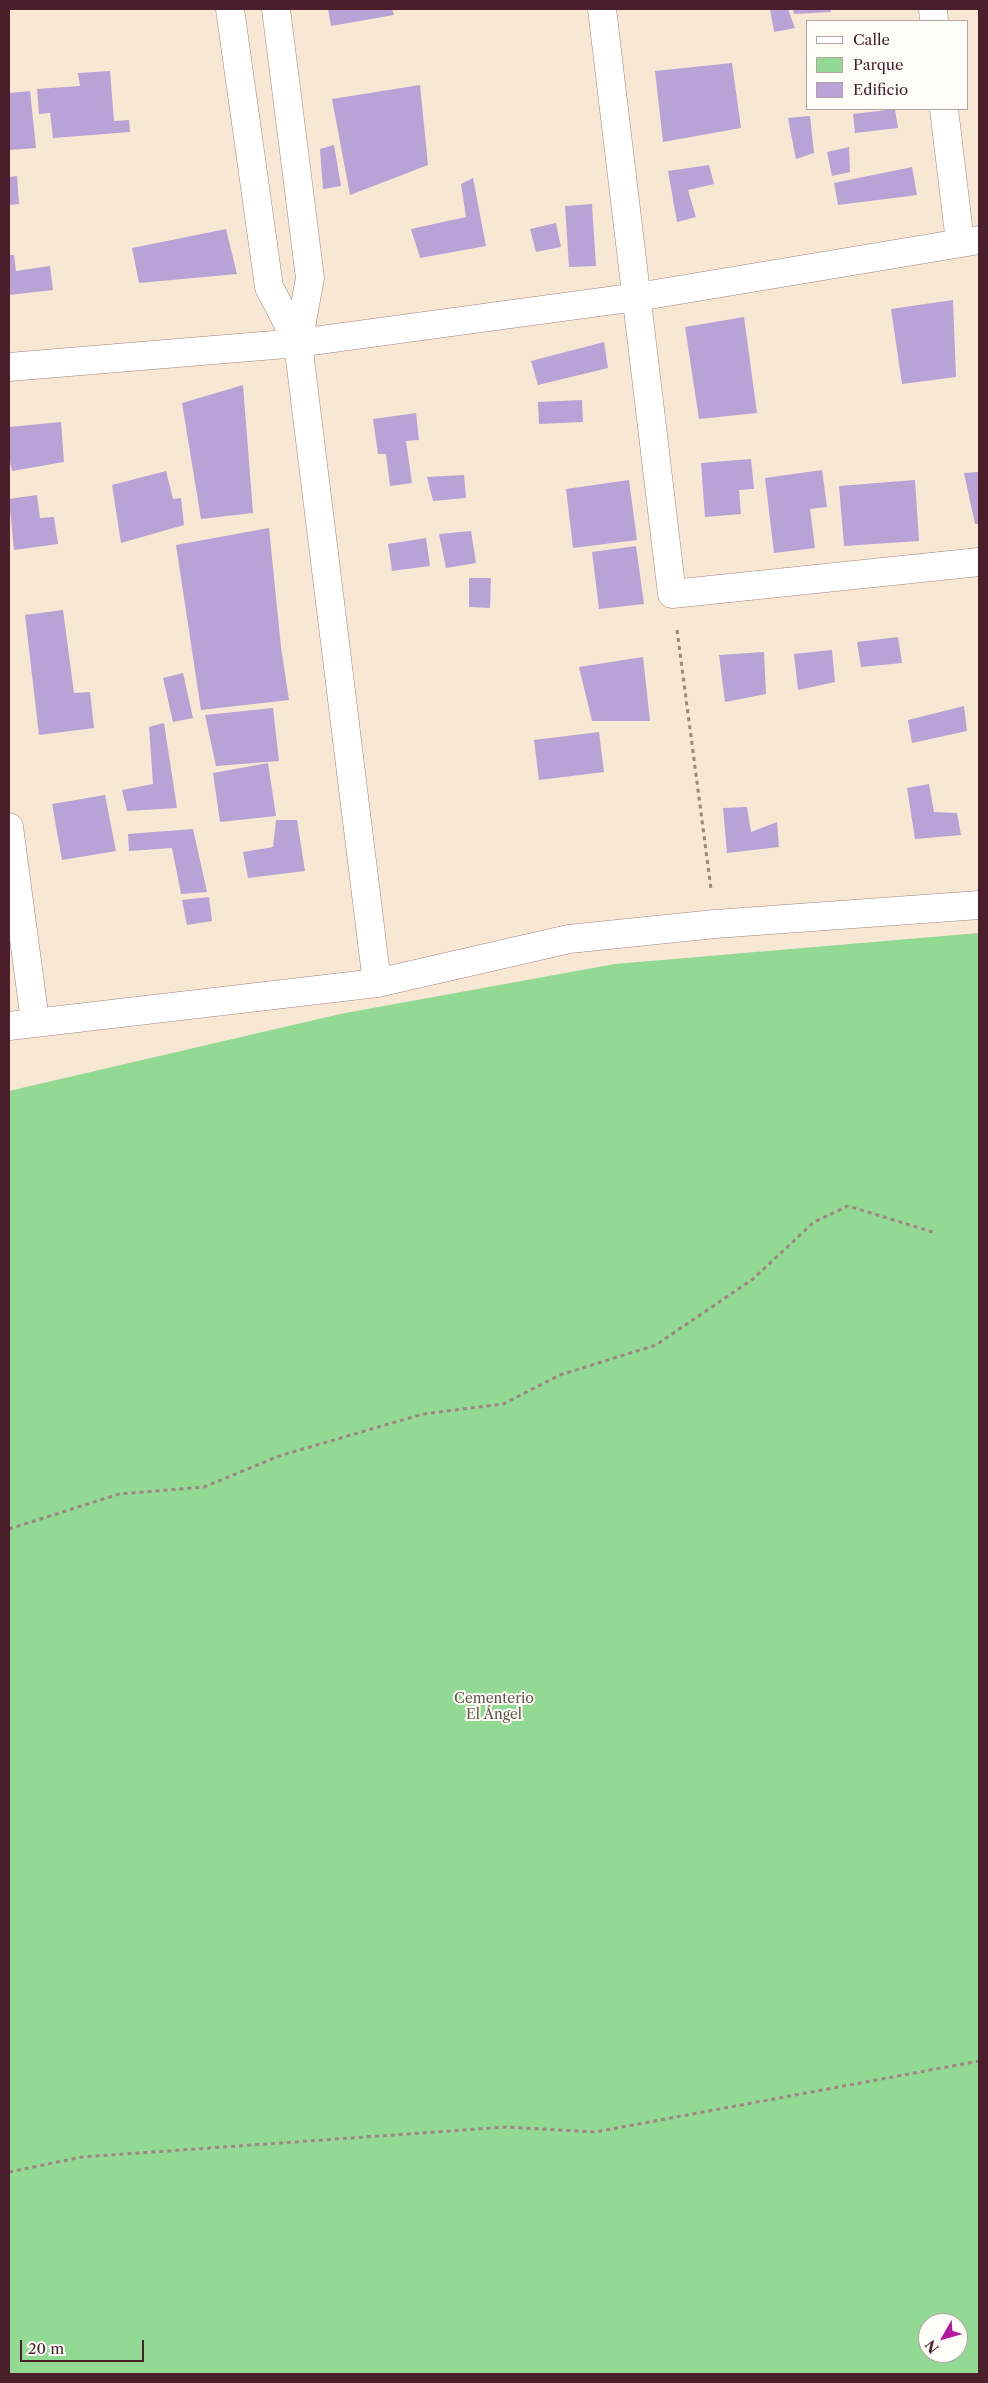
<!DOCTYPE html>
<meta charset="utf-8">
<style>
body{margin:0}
#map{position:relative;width:988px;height:2383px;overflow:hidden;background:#f8e7d3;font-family:"Libre Caslon Text",serif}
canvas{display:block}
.frame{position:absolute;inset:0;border:10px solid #4a1f2b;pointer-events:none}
.legend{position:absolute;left:806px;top:20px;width:162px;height:90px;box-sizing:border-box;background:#fdfcf7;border:1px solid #b5a4a5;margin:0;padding:6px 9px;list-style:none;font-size:15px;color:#4a1f2b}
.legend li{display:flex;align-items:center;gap:10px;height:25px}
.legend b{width:25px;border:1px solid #b5a4a5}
.north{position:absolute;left:918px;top:2313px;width:50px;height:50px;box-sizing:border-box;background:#fdfcf7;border:1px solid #b5a4a5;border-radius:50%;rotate:232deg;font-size:14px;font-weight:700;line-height:20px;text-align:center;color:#4a1f2b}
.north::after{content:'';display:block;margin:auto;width:18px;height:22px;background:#b5179e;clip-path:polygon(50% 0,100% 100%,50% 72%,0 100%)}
.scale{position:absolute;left:20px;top:2340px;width:124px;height:22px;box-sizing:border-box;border:2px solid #4a1f2b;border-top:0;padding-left:6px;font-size:15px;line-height:18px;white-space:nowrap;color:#4a1f2b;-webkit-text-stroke:4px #fdfcf7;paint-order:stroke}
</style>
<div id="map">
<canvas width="988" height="2383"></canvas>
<div class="frame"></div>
<ul class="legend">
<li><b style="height:6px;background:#fff"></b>Calle</li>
<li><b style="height:14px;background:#92d994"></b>Parque</li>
<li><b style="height:14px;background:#b9a3d6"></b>Edificio</li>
</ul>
<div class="north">N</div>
<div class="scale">20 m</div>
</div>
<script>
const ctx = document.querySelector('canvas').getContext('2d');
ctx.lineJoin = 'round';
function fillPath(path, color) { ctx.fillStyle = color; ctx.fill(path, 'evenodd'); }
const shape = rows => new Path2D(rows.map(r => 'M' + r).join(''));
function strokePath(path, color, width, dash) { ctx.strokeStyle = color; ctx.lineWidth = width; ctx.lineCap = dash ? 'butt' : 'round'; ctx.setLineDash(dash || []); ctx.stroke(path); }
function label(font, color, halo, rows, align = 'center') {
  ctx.font = font + ' "Libre Caslon Text",serif'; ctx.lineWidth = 4; ctx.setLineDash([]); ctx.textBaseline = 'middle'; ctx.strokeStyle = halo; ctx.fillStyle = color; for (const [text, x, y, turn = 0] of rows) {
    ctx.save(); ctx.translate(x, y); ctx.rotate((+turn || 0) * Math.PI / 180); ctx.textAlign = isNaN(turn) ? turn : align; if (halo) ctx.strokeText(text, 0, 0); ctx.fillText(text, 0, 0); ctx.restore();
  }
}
const green = shape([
 [979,933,979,2374,9,2374,9,1091,340,1014,615,964],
 [928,2323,958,2323,958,2353,928,2353]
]);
const building = shape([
 [328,9,392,9,394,15,331,26],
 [770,9,788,9,795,28,774,32],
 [793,9,830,9,831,12,794,14],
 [732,63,741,128,663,142,655,71],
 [110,71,114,121,129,120,130,132,53,138,50,113,39,114,37,89,80,86,78,73],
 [420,85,428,165,350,195,332,99],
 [30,91,36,148,9,150,9,93],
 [895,109,898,128,855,133,853,114],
 [810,116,814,153,796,159,788,118],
 [334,145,341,186,323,189,320,149],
 [849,147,850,172,832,176,827,152],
 [709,165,714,184,688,190,696,217,677,222,668,171],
 [912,167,917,195,838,205,834,183],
 [17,176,19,204,9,205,9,177],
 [473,178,486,246,420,258,411,229,466,217,461,184],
 [592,204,596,266,569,267,565,206],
 [556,223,561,247,536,252,530,229],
 [226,229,237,274,139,283,132,248],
 [9,255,14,255,16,271,50,266,53,290,9,295],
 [953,300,956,377,902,384,891,309],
 [744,317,757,413,699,419,685,327],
 [604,342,608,368,538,385,531,361],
 [243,385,253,513,201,519,182,403],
 [582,400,583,422,539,424,538,402],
 [416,413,419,440,406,441,412,483,390,486,386,454,378,454,373,419],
 [61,422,64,462,12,471,9,457,9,427],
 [751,459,754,489,739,490,741,514,705,517,701,463],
 [822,470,827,507,810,509,815,548,774,553,765,478],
 [166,471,173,499,181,498,184,525,121,543,112,485],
 [979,472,979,524,975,524,964,473],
 [464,475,466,498,433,501,427,477],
 [629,480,637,540,573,548,566,489],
 [915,480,919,541,844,546,839,486],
 [37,495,40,518,54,517,58,544,14,550,9,499],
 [269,528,281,647,289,700,201,710,176,545],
 [471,531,476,563,446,568,439,534],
 [426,538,430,566,392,571,388,544],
 [636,546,644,604,599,609,592,552],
 [469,578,491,578,490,608,469,607],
 [63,610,74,693,90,692,94,728,39,735,25,615],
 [898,637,902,663,861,667,857,642],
 [832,650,835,682,798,690,794,654],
 [764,652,766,694,725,702,719,655],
 [643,657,650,721,592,721,579,667],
 [183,673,193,718,173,722,163,678],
 [964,706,967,731,912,743,908,720],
 [273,708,279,761,216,766,205,715],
 [164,723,177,808,127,811,122,790,153,784,149,727],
 [599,732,604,772,539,780,534,740],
 [268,763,276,816,220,822,213,773],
 [929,784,934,812,957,813,961,835,915,839,907,788],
 [105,795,116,851,62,860,52,804],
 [747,807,751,832,777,822,779,847,727,853,723,808],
 [276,820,297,820,305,871,248,878,243,852,273,847],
 [193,829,207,892,181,894,172,848,129,851,128,834],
 [209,897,212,921,187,925,182,900]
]);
const path = shape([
 [677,630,711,889],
 [9,1529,119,1494,204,1487,279,1456,423,1414,503,1404,560,1375,656,1345,753,1279,814,1222,848,1206,936,1233],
 [9,2172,82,2157,506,2127,595,2132,979,2061]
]);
const minor = shape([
 [230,9,269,287,298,343],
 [276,9,310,278,298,343,377,983],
 [602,9,672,594,979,562],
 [933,9,934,21],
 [944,109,960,242],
 [9,367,298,343,637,297,979,240],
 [9,827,35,1021],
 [9,1026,377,983,569,939,715,924,979,905]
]);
const parkNames = [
 ["Cementerio",494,1699],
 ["El Ángel",494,1715]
];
fillPath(green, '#92d994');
fillPath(building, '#b9a3d6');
strokePath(minor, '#a1837f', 29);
strokePath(path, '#a1837f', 3, [4, 4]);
strokePath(minor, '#fff', 28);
label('14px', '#60574a', '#fdfcf7', parkNames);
</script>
